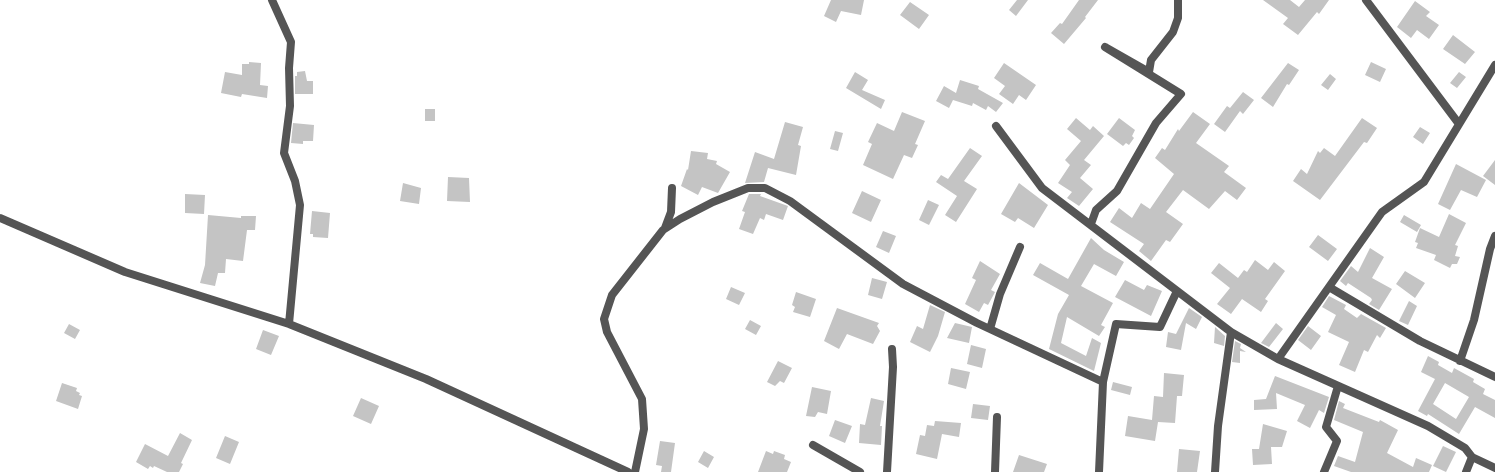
<!DOCTYPE html>
<style>
body{margin:0}
canvas{display:block;background:#fff}
</style>
<canvas width="1495" height="472"></canvas>
<script>
const ctx = document.querySelector('canvas').getContext('2d');
ctx.lineJoin = 'round';
function fillPath(path, color) { ctx.fillStyle = color; ctx.fill(path, 'evenodd'); }
const shape = rows => new Path2D(rows.map(r => 'M' + r).join(''));
function strokePath(path, color, width, dash) { ctx.strokeStyle = color; ctx.lineWidth = width; ctx.lineCap = dash ? 'butt' : 'round'; ctx.setLineDash(dash || []); ctx.stroke(path); }
const building = shape([
 [831,0,864,0,861,15,841,11,836,22,824,16],
 [1017,0,1028,0,1016,16,1009,10],
 [1079,0,1098,0,1085,17,1086,18,1064,44,1051,33,1060,23,1062,24],
 [1263,0,1290,0,1299,7,1305,0,1329,0,1319,14,1317,12,1298,35,1283,24,1288,18],
 [1415,1,1430,12,1426,16,1439,25,1429,39,1417,30,1411,38,1397,27],
 [910,2,929,15,919,29,900,15],
 [1453,35,1475,52,1465,64,1443,49],
 [249,62,261,63,260,85,268,86,267,98,242,94,241,97,221,93,225,72,242,75,242,64,249,64],
 [1371,62,1386,69,1380,82,1365,75],
 [1004,63,1036,85,1026,100,1019,95,1013,104,999,94,1005,86,994,78],
 [1288,63,1299,70,1289,85,1287,84,1273,107,1261,98],
 [305,71,307,81,313,81,313,94,295,94,295,76,297,76,297,72],
 [855,72,868,80,862,90,885,100,881,109,846,88],
 [1459,72,1466,77,1457,88,1450,83],
 [1330,74,1336,79,1328,90,1321,85],
 [960,80,979,86,978,89,1003,103,996,112,988,106,986,110,973,103,972,106,953,100,949,108,936,101,944,86,956,93],
 [1243,92,1254,100,1243,114,1240,111,1225,132,1214,124,1227,106,1230,108],
 [425,109,435,109,435,121,425,121],
 [902,112,925,121,915,144,918,145,912,158,904,155,893,179,863,165,872,144,868,142,877,123,894,131],
 [1193,112,1210,124,1196,143,1229,166,1224,172,1246,188,1237,200,1225,191,1209,209,1183,190,1166,212,1183,224,1170,242,1166,240,1151,261,1139,251,1144,244,1110,222,1119,208,1132,218,1141,203,1150,209,1174,174,1155,158,1162,148,1165,150,1178,129,1179,131],
 [1076,118,1090,130,1093,126,1104,136,1084,160,1091,165,1080,178,1093,189,1079,206,1067,198,1072,192,1058,183,1070,165,1065,160,1081,141,1067,129],
 [1119,118,1135,130,1132,136,1134,138,1129,145,1126,143,1123,146,1107,134],
 [1362,118,1377,128,1367,143,1364,142,1320,200,1293,181,1301,169,1307,174,1318,151,1320,153,1324,148,1335,156],
 [785,122,803,127,798,145,801,146,796,175,768,168,764,182,745,183,755,152,774,159],
 [293,123,314,125,313,141,303,141,303,144,291,143],
 [1420,127,1430,133,1423,144,1413,137],
 [835,131,843,133,838,151,830,149],
 [970,148,982,156,964,181,977,189,956,222,945,215,957,196,936,182,941,175,948,179],
 [691,151,708,153,707,159,717,161,716,164,730,172,718,193,702,187,698,195,681,186,687,169,688,170],
 [1495,160,1495,185,1483,176],
 [1456,164,1486,180,1477,197,1461,190,1450,210,1438,204],
 [448,177,469,178,470,202,447,201],
 [403,183,421,188,419,204,400,201],
 [1019,183,1048,205,1034,228,1018,218,1015,222,1001,214],
 [862,191,881,200,871,222,852,213],
 [185,194,205,195,204,214,185,213],
 [749,194,761,194,760,196,788,206,783,220,766,214,764,220,760,218,753,234,739,229,745,212,742,211],
 [928,200,939,205,929,225,919,220],
 [312,211,330,213,328,238,313,237,313,234,310,234],
 [1449,214,1466,223,1455,245,1458,246,1455,256,1460,257,1457,264,1452,264,1450,268,1434,260,1436,255,1416,248,1418,243,1415,242,1420,228,1439,237],
 [208,215,241,218,241,216,256,216,255,230,247,230,243,261,226,259,225,273,218,273,215,286,200,283,205,265],
 [1404,215,1421,225,1417,232,1400,222],
 [883,231,896,236,889,253,876,247],
 [1318,235,1337,249,1328,261,1309,247],
 [1091,238,1104,250,1124,262,1116,276,1094,264,1081,286,1113,303,1101,325,1105,327,1099,336,1067,317,1061,343,1086,356,1092,338,1101,343,1094,371,1049,349,1058,314,1069,295,1033,275,1040,263,1068,279],
 [1370,248,1384,257,1372,278,1392,289,1379,310,1369,304,1372,300,1371,298,1348,283,1346,286,1340,281,1351,266,1358,272],
 [1255,260,1268,270,1274,262,1285,271,1265,299,1268,301,1261,312,1242,299,1231,314,1217,304,1230,288,1211,273,1219,263,1238,278,1244,270,1247,272],
 [980,261,1000,274,991,290,995,292,994,294,988,305,984,303,979,312,965,304,976,280,972,278],
 [1405,271,1425,283,1415,298,1396,284],
 [872,278,887,282,882,299,868,295],
 [1125,280,1144,290,1147,285,1162,291,1151,316,1115,297],
 [731,287,745,293,739,305,726,299],
 [796,292,816,299,810,317,793,312,795,307,792,305],
 [1329,296,1346,305,1344,309,1357,318,1361,314,1386,328,1380,338,1377,335,1368,352,1364,350,1355,372,1339,365,1349,342,1328,332,1336,315,1322,307],
 [1409,301,1417,306,1408,325,1399,321],
 [930,305,945,312,938,336,930,352,910,342,917,326,923,329],
 [837,308,879,323,877,326,880,331,873,344,847,334,839,349,824,341],
 [1189,308,1202,317,1196,329,1186,323,1181,350,1166,347,1168,332,1176,334],
 [750,320,761,326,756,335,745,329],
 [955,323,972,327,969,343,947,338],
 [1276,323,1283,329,1269,347,1261,343],
 [69,324,80,330,75,339,64,333],
 [1308,326,1321,336,1311,350,1298,340],
 [1215,327,1225,336,1224,346,1214,343],
 [263,330,279,336,271,355,256,349],
 [1235,341,1241,344,1240,348,1246,352,1240,351,1240,363,1232,362],
 [971,345,986,349,982,368,967,364],
 [1428,356,1439,362,1438,365,1452,373,1454,368,1474,379,1473,382,1485,389,1483,394,1495,400,1495,418,1475,407,1459,434,1428,414,1427,416,1418,411,1435,379,1421,372],
 [1445,383,1469,397,1456,419,1433,404],
 [778,361,792,368,784,383,780,381,775,386,767,382],
 [951,368,970,372,966,389,948,384],
 [1164,373,1184,375,1182,396,1177,396,1175,423,1158,422,1155,441,1125,436,1128,416,1152,420,1154,396,1163,397],
 [1275,376,1329,397,1324,413,1319,410,1310,428,1297,421,1305,405,1276,393,1277,409,1254,410,1254,400,1266,399],
 [1113,382,1132,387,1130,395,1111,390],
 [62,383,77,388,76,391,80,393,79,395,82,396,78,409,56,401],
 [812,387,831,391,827,414,818,412,815,417,806,416],
 [361,398,379,406,371,424,353,416],
 [871,398,884,401,880,426,882,426,881,445,859,443,860,424,865,425],
 [1339,401,1345,404,1343,408,1379,422,1380,420,1398,430,1387,453,1413,467,1416,458,1432,465,1429,472,1351,472,1334,466,1338,456,1355,462,1363,432,1334,420],
 [973,404,990,406,988,420,971,418],
 [835,420,852,426,845,443,829,436],
 [935,421,961,423,959,437,942,434,937,459,916,454,920,435,925,436,927,425,934,426],
 [1263,424,1287,431,1282,447,1271,447,1272,464,1253,465,1252,449,1259,449],
 [180,433,192,440,181,463,183,464,179,472,167,472,154,466,153,468,150,466,148,469,136,462,145,444,168,456],
 [225,436,239,442,230,464,216,458],
 [660,441,675,443,671,472,661,472,662,466,656,465],
 [1443,446,1456,452,1446,472,1433,466],
 [1179,449,1200,451,1197,472,1177,472],
 [704,451,714,457,708,468,698,462],
 [766,451,773,454,774,451,785,455,784,459,791,462,787,472,758,472],
 [1019,455,1047,464,1044,472,1013,472]
]);
const street = shape([
 [272,0,291,42,289,68,290,106,284,153,295,181,300,205,289,324],
 [1366,0,1459,124],
 [996,126,1042,188,1231,332,1278,359,1428,426,1465,448,1472,457,1495,468],
 [0,218,125,272,289,324,426,379,628,472],
 [1091,224,1096,210,1117,191,1156,123,1181,94,1105,47,1149,72,1151,60,1173,32,1178,18,1178,0],
 [665,228,671,212,672,188],
 [1329,287,1420,341,1495,377],
 [990,329,1000,294,1020,247],
 [1278,359,1382,212,1424,182,1495,65],
 [1460,361,1474,320,1490,249,1495,236],
 [813,445,860,472],
 [635,472,644,429,642,399,607,332,604,319,612,295,663,230,680,219,713,202,748,188,765,188,790,201,903,284,977,323,1103,382],
 [887,472,893,367,892,349],
 [995,472,997,417],
 [1099,472,1103,382,1116,324,1160,327,1177,291],
 [1215,472,1218,426,1231,332],
 [1324,472,1337,441,1326,427,1338,386],
 [1466,472,1472,457]
]);
fillPath(building, '#c4c4c4');
strokePath(street, '#555', 8);
</script>
